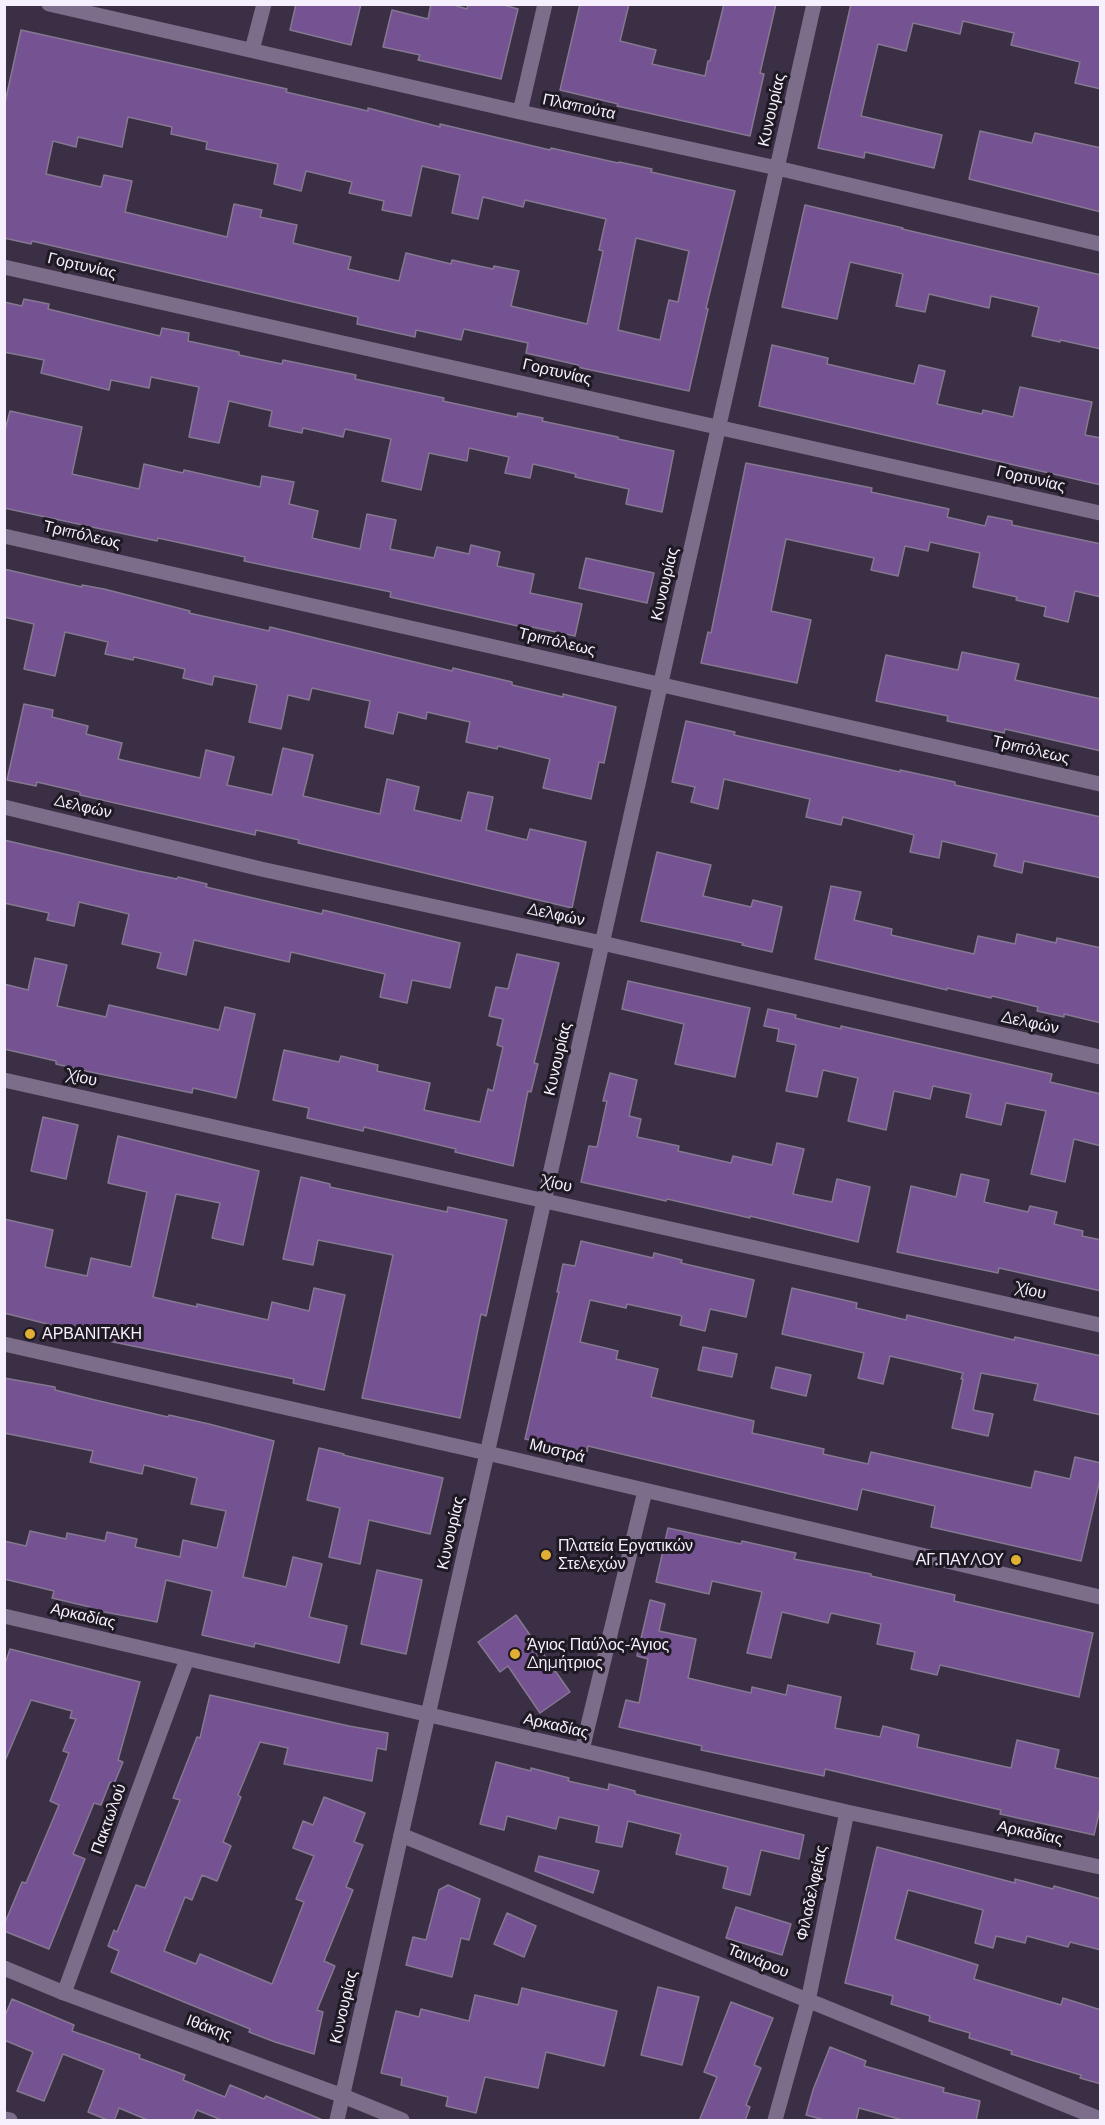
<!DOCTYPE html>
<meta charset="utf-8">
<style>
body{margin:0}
#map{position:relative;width:1105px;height:2125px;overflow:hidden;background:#3a2f44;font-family:Montserrat,sans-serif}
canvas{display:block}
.frame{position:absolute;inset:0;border:6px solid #f6f0fe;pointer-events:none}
</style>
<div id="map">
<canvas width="1105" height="2125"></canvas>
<div class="frame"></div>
</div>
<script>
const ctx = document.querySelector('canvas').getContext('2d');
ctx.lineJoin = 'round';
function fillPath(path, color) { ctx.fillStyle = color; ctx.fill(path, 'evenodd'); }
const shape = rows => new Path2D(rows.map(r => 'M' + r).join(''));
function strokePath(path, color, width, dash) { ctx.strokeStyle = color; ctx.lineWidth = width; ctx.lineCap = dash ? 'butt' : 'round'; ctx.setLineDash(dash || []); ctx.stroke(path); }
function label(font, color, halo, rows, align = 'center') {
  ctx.font = font + ' Montserrat,sans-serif'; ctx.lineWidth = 6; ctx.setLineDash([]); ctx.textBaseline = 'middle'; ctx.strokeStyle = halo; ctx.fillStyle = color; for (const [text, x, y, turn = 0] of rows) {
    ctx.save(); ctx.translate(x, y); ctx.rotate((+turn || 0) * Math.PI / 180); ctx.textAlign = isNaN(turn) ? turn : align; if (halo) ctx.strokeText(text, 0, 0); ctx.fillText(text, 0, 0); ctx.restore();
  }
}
const building = shape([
 [296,4,361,4,351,45,290,30,296,4],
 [431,4,450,4,467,9,468,4,500,4,518,9,501,79,418,60,420,55,383,47,392,10,428,19,431,4],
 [580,4,629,4,620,41,656,50,652,64,705,76,708,61,710,61,724,4,776,4,760,73,764,74,750,136,617,106,618,104,560,90,580,4],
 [851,4,1101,4,1101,89,1075,83,1080,62,1011,45,1014,33,963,21,960,34,913,23,906,51,878,44,861,116,942,135,934,168,865,152,864,158,818,148,851,4],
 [21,30,287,89,286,92,368,111,368,108,440,127,440,124,550,150,551,148,618,163,619,162,652,169,651,172,735,191,706,308,708,309,689,391,577,367,578,365,526,353,528,343,464,329,461,340,416,330,415,337,357,324,358,317,32,241,31,244,4,238,4,107,21,30],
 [128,117,172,127,171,134,207,142,206,149,278,164,274,184,301,191,306,171,352,182,349,193,384,201,382,210,411,216,422,166,460,175,452,213,478,219,483,197,523,207,525,200,606,219,599,250,603,251,587,324,511,306,519,271,494,266,493,269,452,260,451,264,406,253,399,281,348,269,351,257,293,243,297,225,260,217,262,210,234,204,227,237,125,212,132,181,104,175,101,187,46,174,53,141,76,147,78,137,122,147,128,117],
 [636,238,689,251,678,302,669,300,660,340,618,330,636,238],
 [980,131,1032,143,1035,133,1101,148,1101,212,969,179,980,131],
 [805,205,903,228,902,229,1101,275,1101,349,1060,340,1060,342,1032,336,1039,307,991,296,989,308,929,294,925,312,896,306,903,274,850,262,837,319,782,307,805,205],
 [24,299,49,304,48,309,160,336,162,328,189,333,188,341,239,352,239,355,282,364,283,360,356,375,355,379,444,398,443,401,517,417,518,413,543,418,542,421,618,437,618,439,674,451,662,512,626,504,629,489,575,477,576,474,533,464,530,478,505,473,509,457,469,448,467,461,429,453,421,490,382,481,391,439,345,429,343,437,303,428,302,433,269,426,272,411,229,401,219,443,189,437,199,387,151,377,149,388,111,380,109,390,41,373,44,360,4,352,4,302,22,306,24,299],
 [772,345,828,358,827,364,914,384,919,365,945,371,937,404,982,414,983,410,1013,417,1020,387,1092,402,1085,435,1101,438,1101,485,759,406,772,345],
 [10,411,82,427,72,474,139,489,144,464,183,473,184,470,260,487,262,476,294,482,289,504,318,511,312,538,360,549,367,514,396,520,390,549,434,558,437,547,469,554,471,545,500,552,497,566,534,574,530,593,582,604,575,636,523,625,522,627,390,597,391,592,244,561,245,557,158,538,157,541,4,508,4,434,10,411],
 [746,463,872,488,871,492,949,509,947,517,985,526,988,516,1012,521,1012,525,1101,544,1101,597,1075,591,1068,622,1044,616,1046,607,1016,600,1017,597,973,587,980,553,930,542,928,551,905,546,898,576,871,570,874,558,786,539,771,611,811,620,797,683,701,663,708,632,711,633,746,463],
 [586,558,654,573,647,603,579,588,586,558],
 [4,569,82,587,82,585,104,589,190,611,189,613,269,631,270,627,452,671,453,668,512,682,512,685,563,697,563,694,616,707,604,763,599,762,591,799,543,788,550,759,498,746,497,749,466,742,470,722,427,712,426,719,398,712,393,734,365,727,370,701,312,688,309,700,288,695,281,729,249,722,257,685,214,676,212,685,183,678,185,669,134,657,133,660,105,654,108,642,65,632,55,676,24,669,34,624,4,617,4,569],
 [962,652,1019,664,1015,680,1101,699,1101,751,1005,729,1004,733,947,721,948,716,876,701,886,655,958,670,962,652],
 [24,704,53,710,52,717,88,726,86,734,122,743,118,759,200,778,206,750,234,757,227,785,272,795,283,748,313,755,303,796,380,814,387,779,419,787,414,810,461,821,468,792,493,797,486,830,527,840,530,829,586,842,572,908,298,843,299,840,256,830,255,835,80,795,80,792,37,782,36,786,7,780,24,704],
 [686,721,735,732,734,735,900,772,900,770,955,782,955,785,1101,817,1101,878,1024,861,1022,873,994,866,997,854,942,841,939,858,910,852,914,835,843,817,841,825,806,817,810,799,724,779,718,809,691,802,695,787,672,782,686,721],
 [4,840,138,871,177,879,178,877,207,884,206,887,322,914,323,910,460,943,450,988,412,980,407,1003,380,997,385,974,291,952,289,962,194,940,186,975,157,968,161,953,122,944,129,914,79,902,74,926,47,920,49,913,4,903,4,840],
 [657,852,711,865,703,896,751,907,753,900,782,907,772,952,742,945,743,943,641,921,657,852],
 [831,886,861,892,854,920,892,929,891,935,974,954,978,936,1015,944,1017,934,1056,943,1057,938,1101,948,1101,1023,1064,1014,1064,1017,1037,1011,1038,1007,992,996,991,998,947,988,947,990,815,959,831,886],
 [517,954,559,963,534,1063,538,1064,531,1092,528,1091,513,1166,455,1152,456,1149,364,1127,363,1131,307,1118,309,1108,273,1100,284,1050,339,1062,341,1056,378,1065,377,1071,430,1083,424,1110,480,1122,488,1089,493,1091,503,1047,497,1045,503,1019,489,1016,496,987,508,989,517,954],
 [35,958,67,965,57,1006,106,1017,109,1005,219,1030,225,1007,255,1014,236,1098,193,1088,192,1093,81,1070,56,1064,56,1061,4,1049,4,984,28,990,35,958],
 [628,981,750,1008,735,1077,675,1064,684,1024,622,1009,628,981],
 [768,1009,796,1015,795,1018,841,1029,841,1026,1052,1074,1050,1082,1101,1094,1101,1146,1074,1139,1065,1182,1031,1174,1046,1111,1006,1103,1001,1125,966,1117,971,1094,933,1086,930,1099,894,1091,886,1130,848,1121,858,1078,823,1070,817,1097,786,1091,796,1045,777,1041,779,1029,764,1026,768,1009],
 [610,1073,637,1080,629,1116,641,1119,637,1137,679,1146,678,1151,731,1163,733,1156,772,1165,777,1143,804,1149,793,1194,832,1202,837,1179,870,1187,858,1242,750,1216,750,1218,667,1199,666,1201,581,1182,589,1146,597,1147,607,1101,603,1101,610,1073],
 [43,1117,78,1125,66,1179,31,1171,43,1117],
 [118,1136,259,1171,243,1245,212,1238,220,1203,176,1194,153,1297,197,1307,197,1304,268,1320,272,1302,309,1311,314,1288,345,1295,324,1390,293,1383,294,1379,74,1334,75,1331,4,1313,4,1219,53,1230,45,1267,87,1276,91,1258,131,1267,147,1192,108,1183,118,1136],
 [961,1174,989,1180,984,1202,1028,1212,1030,1206,1057,1212,1054,1224,1083,1231,1082,1236,1101,1240,1101,1291,999,1268,998,1273,897,1252,911,1186,956,1197,961,1174],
 [301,1177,330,1184,330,1187,447,1212,448,1207,507,1220,486,1316,481,1314,460,1418,362,1398,393,1255,318,1240,313,1265,283,1259,301,1177],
 [581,1241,653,1258,654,1253,682,1260,681,1263,754,1280,746,1317,710,1309,705,1331,680,1325,682,1316,627,1304,626,1308,590,1300,580,1342,618,1351,616,1359,658,1369,651,1397,754,1421,752,1433,824,1449,823,1454,868,1464,871,1452,1031,1488,1035,1471,1070,1479,1075,1457,1101,1463,1101,1475,1081,1561,931,1527,935,1506,862,1489,857,1510,588,1446,587,1453,525,1439,559,1292,557,1292,563,1264,575,1266,581,1241],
 [792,1288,857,1303,856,1308,906,1320,907,1315,1014,1340,1015,1337,1101,1356,1101,1415,1034,1400,1038,1384,981,1373,973,1410,993,1414,988,1436,952,1428,963,1379,961,1379,963,1373,890,1356,883,1384,858,1378,864,1353,782,1334,792,1288],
 [703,1347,737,1354,732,1377,698,1370,703,1347],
 [776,1367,811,1375,806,1396,771,1388,776,1367],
 [4,1378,55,1387,55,1390,91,1399,168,1417,169,1415,209,1424,274,1441,243,1577,286,1587,293,1557,322,1564,309,1617,347,1626,339,1663,255,1643,254,1647,202,1635,212,1591,166,1580,157,1622,89,1609,90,1607,52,1598,54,1591,4,1579,4,1541,26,1546,30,1531,66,1539,67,1533,105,1541,107,1532,137,1539,135,1547,180,1557,183,1540,217,1548,226,1511,191,1504,197,1478,144,1465,142,1474,90,1462,93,1451,4,1433,4,1378],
 [319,1448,344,1454,343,1455,443,1478,430,1534,369,1520,360,1564,329,1557,340,1508,307,1500,319,1448],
 [668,1528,741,1544,742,1541,796,1553,794,1559,871,1574,871,1576,955,1595,954,1601,1093,1633,1079,1697,940,1665,937,1675,911,1669,915,1652,877,1644,881,1624,831,1613,828,1623,782,1612,771,1658,747,1653,762,1592,712,1581,709,1594,656,1582,668,1528],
 [377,1570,422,1580,406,1654,361,1644,377,1570],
 [650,1600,665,1604,659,1631,696,1639,688,1678,751,1693,752,1687,786,1695,788,1685,841,1697,835,1728,880,1737,883,1726,919,1735,917,1747,1011,1768,1017,1740,1059,1750,1055,1768,1101,1779,1101,1805,1094,1835,1000,1814,1001,1810,825,1769,824,1776,701,1750,702,1746,619,1727,626,1700,639,1703,648,1659,637,1656,650,1600],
 [516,1615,570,1692,540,1713,508,1666,500,1672,478,1642,516,1615],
 [10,1649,140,1682,118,1760,123,1762,114,1784,110,1782,101,1805,94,1803,73,1854,85,1859,49,1949,4,1931,4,1925,22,1882,26,1883,59,1805,50,1801,69,1753,63,1751,76,1719,70,1718,72,1711,31,1700,4,1763,4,1667,10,1649],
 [210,1695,349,1726,388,1733,386,1750,377,1748,372,1781,284,1764,288,1748,260,1742,238,1795,241,1797,223,1842,231,1846,217,1881,202,1875,192,1900,185,1897,164,1951,196,1964,200,1954,272,1984,304,1902,296,1899,314,1856,293,1848,303,1821,313,1825,324,1797,365,1813,354,1842,363,1845,346,1887,353,1890,324,1961,335,1966,317,2010,323,2012,314,2054,275,2042,249,2032,250,2029,111,1972,119,1951,108,1946,114,1930,117,1932,136,1885,145,1888,180,1800,173,1798,197,1737,200,1738,210,1695],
 [496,1762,531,1771,531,1768,569,1778,568,1781,608,1790,609,1784,635,1791,635,1794,804,1835,799,1859,761,1850,750,1895,723,1888,728,1867,676,1854,681,1834,628,1821,622,1847,596,1842,599,1826,559,1817,556,1829,507,1816,504,1830,480,1824,496,1762],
 [877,1847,1015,1883,1015,1879,1053,1889,1054,1886,1101,1899,1101,1950,1070,1942,1068,1947,1027,1936,1025,1943,996,1936,993,1948,975,1943,983,1910,908,1890,895,1939,978,1965,974,1979,1061,2005,1063,1998,1101,2010,1101,2084,1080,2078,1081,2075,1011,2054,1012,2051,969,2038,970,2033,929,2021,930,2016,891,2004,893,1996,845,1983,877,1847],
 [539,1856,599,1871,593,1893,535,1871,539,1856],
 [448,1885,480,1899,469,1940,461,1938,452,1977,406,1965,413,1937,426,1940,439,1890,448,1885],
 [736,1907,791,1924,782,1955,726,1938,736,1907],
 [507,1913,536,1926,524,1957,494,1944,507,1913],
 [658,1987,699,1997,682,2065,641,2055,658,1987],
 [522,1988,617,2011,604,2066,546,2052,538,2088,485,2077,476,2113,446,2106,448,2097,401,2085,402,2078,381,2073,396,2011,419,2017,421,2009,469,2021,475,1995,518,2005,522,1988],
 [12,1999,74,2025,72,2031,140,2055,139,2058,185,2075,183,2080,225,2097,230,2085,264,2099,266,2096,325,2121,224,2121,197,2110,192,2121,150,2121,119,2108,114,2121,110,2121,88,2112,104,2070,63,2054,44,2101,17,2091,33,2052,4,2040,4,2018,12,1999],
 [731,2002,773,2018,754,2065,761,2068,746,2105,750,2107,745,2121,699,2121,717,2077,704,2072,731,2002],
 [830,2047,866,2061,864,2066,944,2088,943,2092,980,2101,976,2121,906,2121,859,2108,856,2121,828,2121,806,2115,813,2090,830,2047]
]);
const minor = shape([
 [49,4,520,112,777,168,1100,244],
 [252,50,264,4],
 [520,112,545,4],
 [4,267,1100,513],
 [4,536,1100,784],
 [4,807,261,869,602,943,1100,1057],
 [4,1080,1100,1325],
 [4,1344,487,1453,1100,1597],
 [4,1616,847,1812,1100,1867],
 [428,1715,814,4],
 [582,1750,645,1491],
 [401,1835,1100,2119],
 [64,1993,187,1659],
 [4,2119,10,2120],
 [775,2120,808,2001,847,1812]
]);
const tertiary = shape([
 [4,1968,64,1993,343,2096,402,2120],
 [337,2120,428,1715]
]);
const markers = [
 [30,1334,6,"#e1af34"],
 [546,1555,6,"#e1af34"],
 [1016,1560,6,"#e1af34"],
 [515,1654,6,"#e1af34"]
];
const streetNames = [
 ["Πλαπούτα",579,107,12],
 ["Κυνουρίας",772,110,-77],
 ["Γορτυνίας",82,266,13],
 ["Γορτυνίας",557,372,13],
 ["Γορτυνίας",1031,479,13],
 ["Τριπόλεως",82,535,13],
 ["Κυνουρίας",665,584,-77],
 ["Τριπόλεως",557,642,13],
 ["Τριπόλεως",1031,750,13],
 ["Δελφών",83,807,13],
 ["Δελφών",556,915,12],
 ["Δελφών",1030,1023,12],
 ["Κυνουρίας",558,1059,-77],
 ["Χίου",82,1078,13],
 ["Χίου",557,1184,13],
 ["Χίου",1031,1291,13],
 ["Μυστρά",557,1451,14],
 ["Κυνουρίας",451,1533,-77],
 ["Αρκαδίας",83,1616,13],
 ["Αρκαδίας",556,1726,13],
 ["Πακτωλού",109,1819,-70],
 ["Αρκαδίας",1030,1833,12],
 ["Φιλαδελφείας",812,1893,-78],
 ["Ταινάρου",758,1961,22],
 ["Κυνουρίας",344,2007,-77],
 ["Ιθάκης",209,2028,20]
];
const poiNames = [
 ["ΑΡΒΑΝΙΤΑΚΗ",42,1334],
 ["Πλατεία Εργατικών",558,1546],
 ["Στελεχών",558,1564],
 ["ΑΓ.ΠΑΥΛΟΥ",1004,1560,"right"],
 ["Άγιος Παύλος-Άγιος",527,1645],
 ["Δημήτριος",527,1663]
];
fillPath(building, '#755392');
strokePath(building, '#857891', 1.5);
strokePath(minor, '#7c6d8a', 15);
strokePath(tertiary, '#7c6d8a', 15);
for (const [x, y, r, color] of markers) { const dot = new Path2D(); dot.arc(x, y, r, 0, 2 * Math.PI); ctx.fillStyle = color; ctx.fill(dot); strokePath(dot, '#1e1923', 2); }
label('16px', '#f6f0fe', '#1e1923', streetNames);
label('16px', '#f6f0fe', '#1e1923', poiNames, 'left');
</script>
